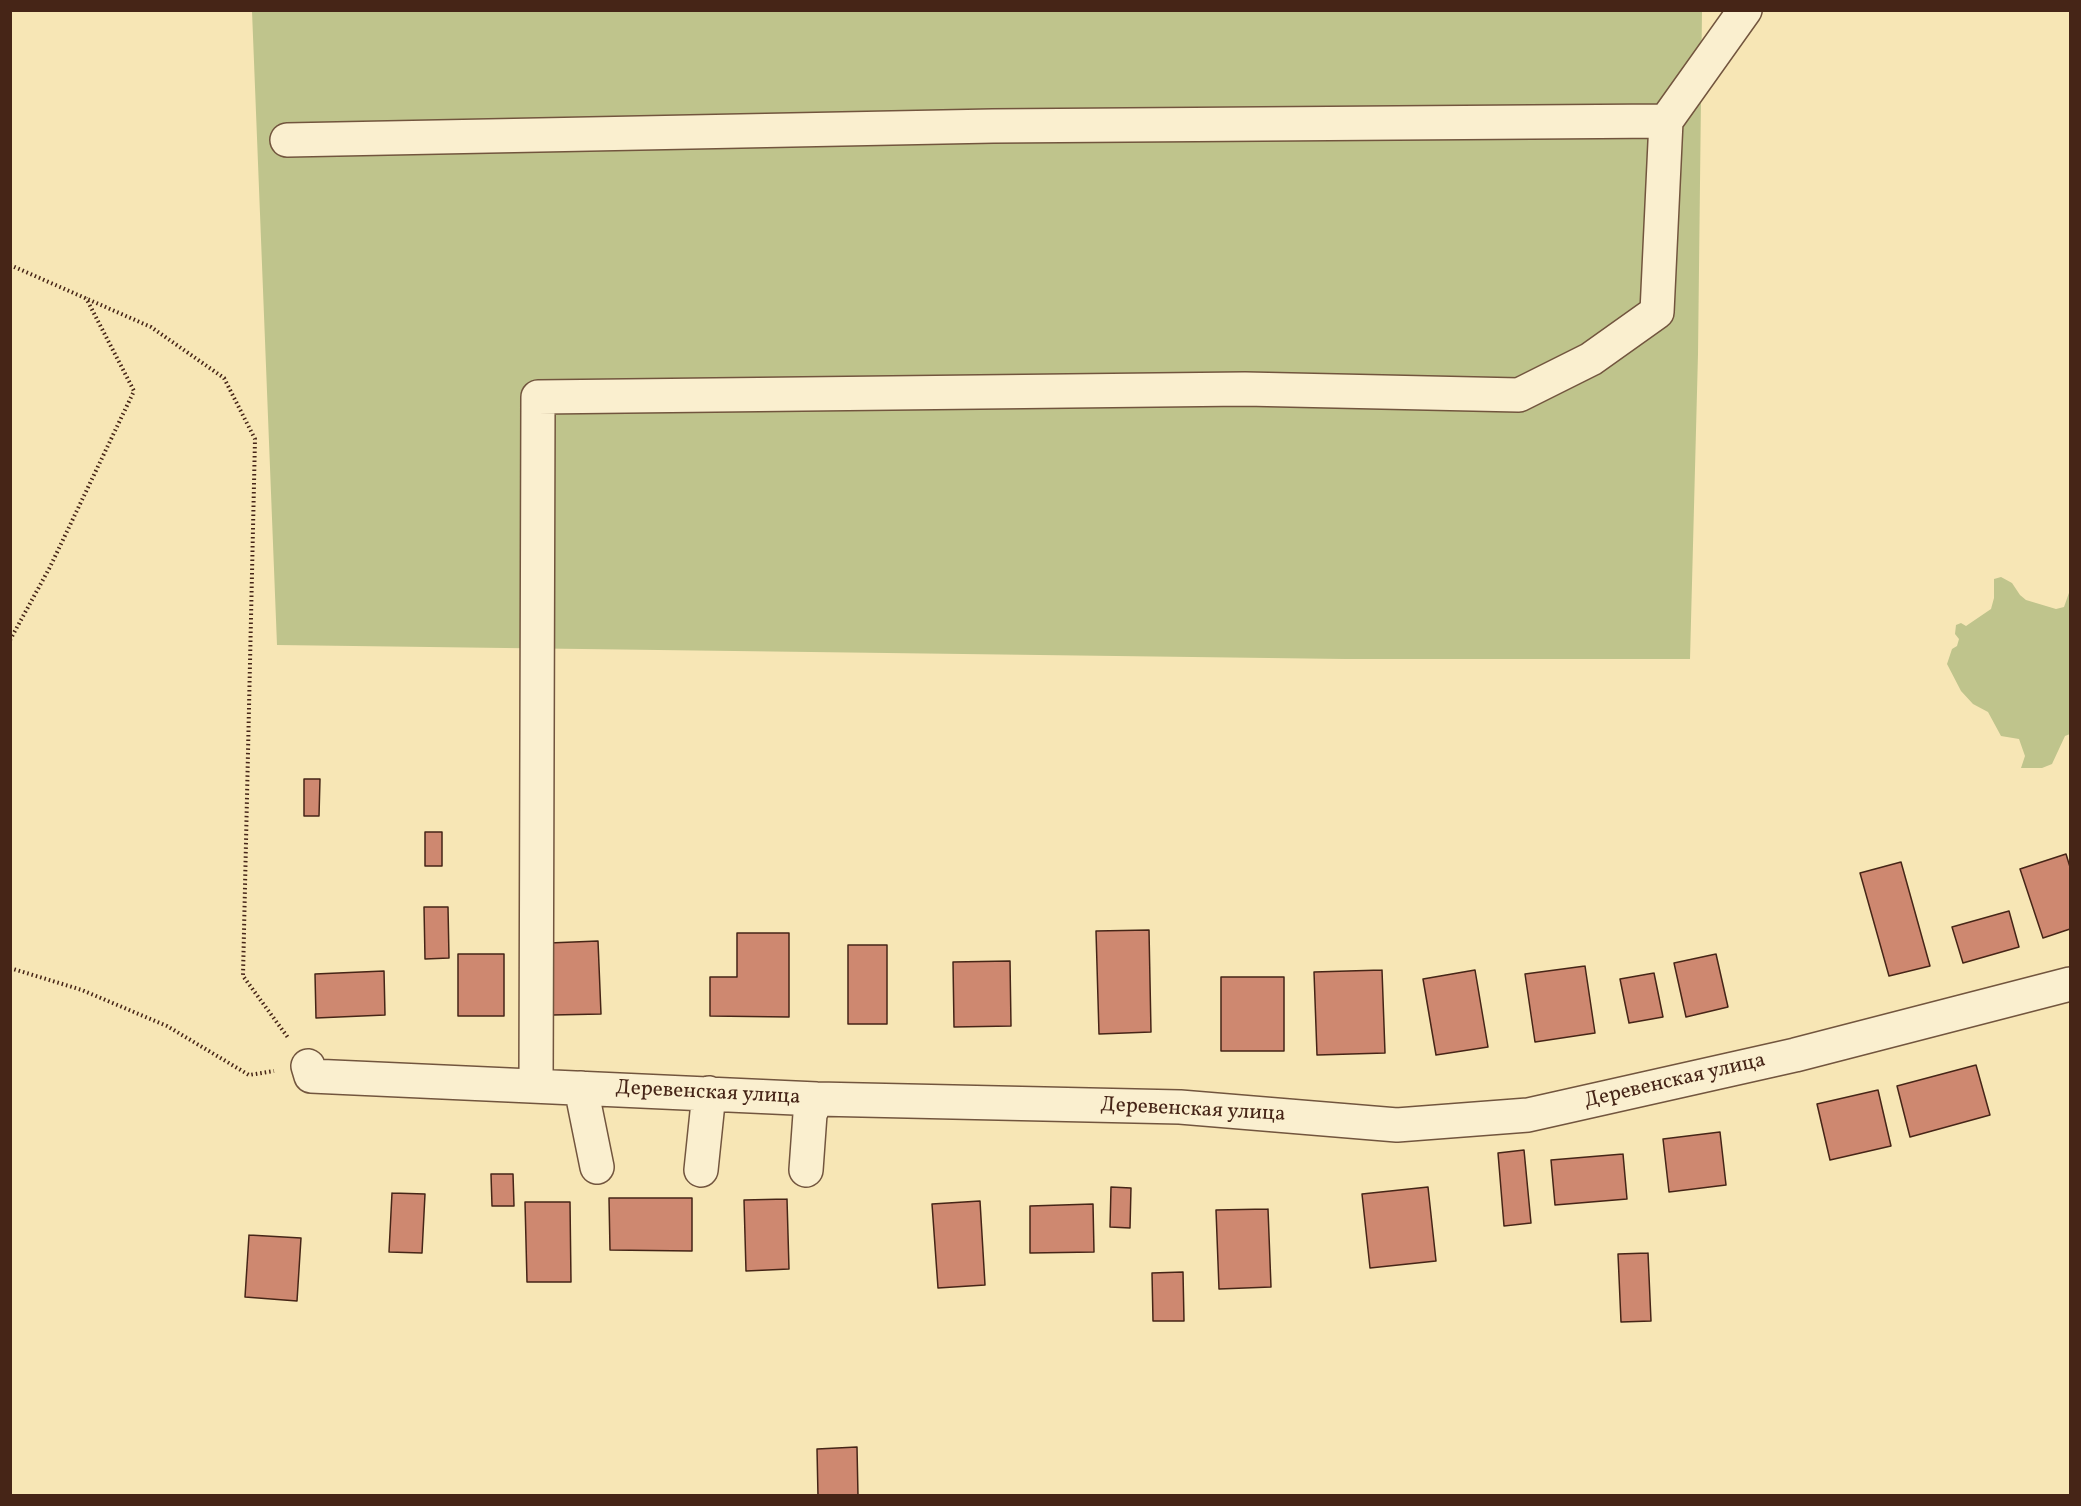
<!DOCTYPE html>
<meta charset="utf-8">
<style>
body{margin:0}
#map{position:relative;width:2081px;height:1506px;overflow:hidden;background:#f7e6b5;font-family:Vollkorn,serif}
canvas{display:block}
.frame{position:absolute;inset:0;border:12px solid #462517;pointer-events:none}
</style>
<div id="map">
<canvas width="2081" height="1506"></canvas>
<div class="frame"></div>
</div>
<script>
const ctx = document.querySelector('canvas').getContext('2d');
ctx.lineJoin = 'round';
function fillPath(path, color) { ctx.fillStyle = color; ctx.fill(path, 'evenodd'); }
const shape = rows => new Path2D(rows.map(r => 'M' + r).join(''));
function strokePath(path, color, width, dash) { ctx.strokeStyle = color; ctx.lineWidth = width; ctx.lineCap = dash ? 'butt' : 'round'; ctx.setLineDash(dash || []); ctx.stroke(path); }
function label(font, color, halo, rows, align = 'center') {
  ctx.font = font + ' Vollkorn,serif'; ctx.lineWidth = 5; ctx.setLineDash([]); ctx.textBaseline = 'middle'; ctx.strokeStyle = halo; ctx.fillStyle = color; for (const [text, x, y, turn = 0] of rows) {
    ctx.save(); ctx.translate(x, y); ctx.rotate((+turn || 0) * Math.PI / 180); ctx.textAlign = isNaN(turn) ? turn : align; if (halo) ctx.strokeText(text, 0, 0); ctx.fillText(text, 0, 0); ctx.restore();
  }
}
const green = shape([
 [252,11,1702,11,1698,354,1690,659,1345,659,277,645],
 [2001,577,2012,583,2020,595,2026,600,2056,609,2064,607,2070,590,2070,734,2065,736,2052,764,2042,768,2021,768,2025,756,2019,739,2001,736,1988,712,1973,704,1961,691,1947,664,1952,649,1957,646,1959,639,1955,634,1956,625,1961,623,1966,626,1991,609,1994,598,1994,579]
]);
const building = shape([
 [304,779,320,779,319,816,304,816,304,779],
 [425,832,442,832,442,866,425,866,425,832],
 [2066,854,2070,867,2070,929,2043,938,2020,869,2066,854],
 [1901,862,1930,966,1889,976,1860,873,1901,862],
 [424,907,448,907,449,958,425,959,424,907],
 [2009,911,2019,947,1963,963,1952,927,2009,911],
 [1149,930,1151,1032,1099,1034,1096,931,1149,930],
 [737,933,789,933,789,1017,710,1016,710,977,737,977,737,933],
 [598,941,601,1014,552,1015,549,943,598,941],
 [848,945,887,945,887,1024,848,1024,848,945],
 [458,954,504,954,504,1016,458,1016,458,954],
 [1716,954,1728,1007,1686,1017,1674,963,1716,954],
 [1010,961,1011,1026,954,1027,953,962,1010,961],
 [1585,966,1595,1033,1535,1042,1525,974,1585,966],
 [1382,970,1385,1053,1317,1055,1314,972,1382,970],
 [1475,970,1488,1047,1436,1055,1423,979,1475,970],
 [384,971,385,1015,316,1018,315,974,384,971],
 [1654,973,1663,1017,1629,1023,1620,979,1654,973],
 [1221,977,1284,977,1284,1051,1221,1051,1221,977],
 [1976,1065,1990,1115,1910,1137,1897,1086,1976,1065],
 [1878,1090,1891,1146,1830,1160,1817,1104,1878,1090],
 [1720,1132,1726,1185,1669,1192,1663,1139,1720,1132],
 [1524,1150,1531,1223,1504,1226,1498,1153,1524,1150],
 [1623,1154,1627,1199,1555,1205,1551,1160,1623,1154],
 [491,1174,513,1174,514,1206,492,1206,491,1174],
 [1111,1187,1131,1188,1130,1228,1110,1227,1111,1187],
 [1428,1187,1436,1261,1370,1268,1362,1194,1428,1187],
 [392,1193,425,1194,422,1253,389,1252,392,1193],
 [609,1198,692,1198,692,1251,610,1250,609,1198],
 [787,1199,789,1269,746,1271,744,1200,787,1199],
 [980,1201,985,1285,938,1288,932,1204,980,1201],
 [525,1202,570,1202,571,1282,527,1282,525,1202],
 [1093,1204,1094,1252,1030,1253,1030,1206,1093,1204],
 [1268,1209,1271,1287,1219,1289,1216,1210,1268,1209],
 [249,1235,301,1238,297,1301,245,1297,249,1235],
 [1648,1253,1651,1321,1621,1322,1618,1254,1648,1253],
 [1183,1272,1184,1321,1153,1321,1152,1273,1183,1272],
 [857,1447,858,1496,818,1496,817,1449,857,1447]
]);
const path = shape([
 [10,265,151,327,224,378,255,439,243,976,289,1039],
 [10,640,50,567,134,391,86,298],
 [10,968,82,990,167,1026,249,1075,274,1071]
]);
const minor = shape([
 [287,140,993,126,1666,121],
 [308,1066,311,1076,817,1099,1180,1107,1397,1125,1528,1115,1795,1055,2070,984],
 [536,1086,538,397,1245,389,1519,395,1591,359,1657,312,1666,121,1745,10],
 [581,1088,597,1167],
 [701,1170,709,1093],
 [806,1170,810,1114,817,1099]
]);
const streetNames = [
 ["Деревенская улица",1675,1082,-13],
 ["Деревенская улица",708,1094,3],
 ["Деревенская улица",1193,1111,3]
];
fillPath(green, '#bfc48c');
fillPath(building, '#ce8870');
strokePath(building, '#462517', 1.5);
strokePath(minor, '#72553e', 36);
strokePath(path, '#462517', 4, [1.5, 3]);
strokePath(minor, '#faefcf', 33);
label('21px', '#462517', '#faefcf', streetNames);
</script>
